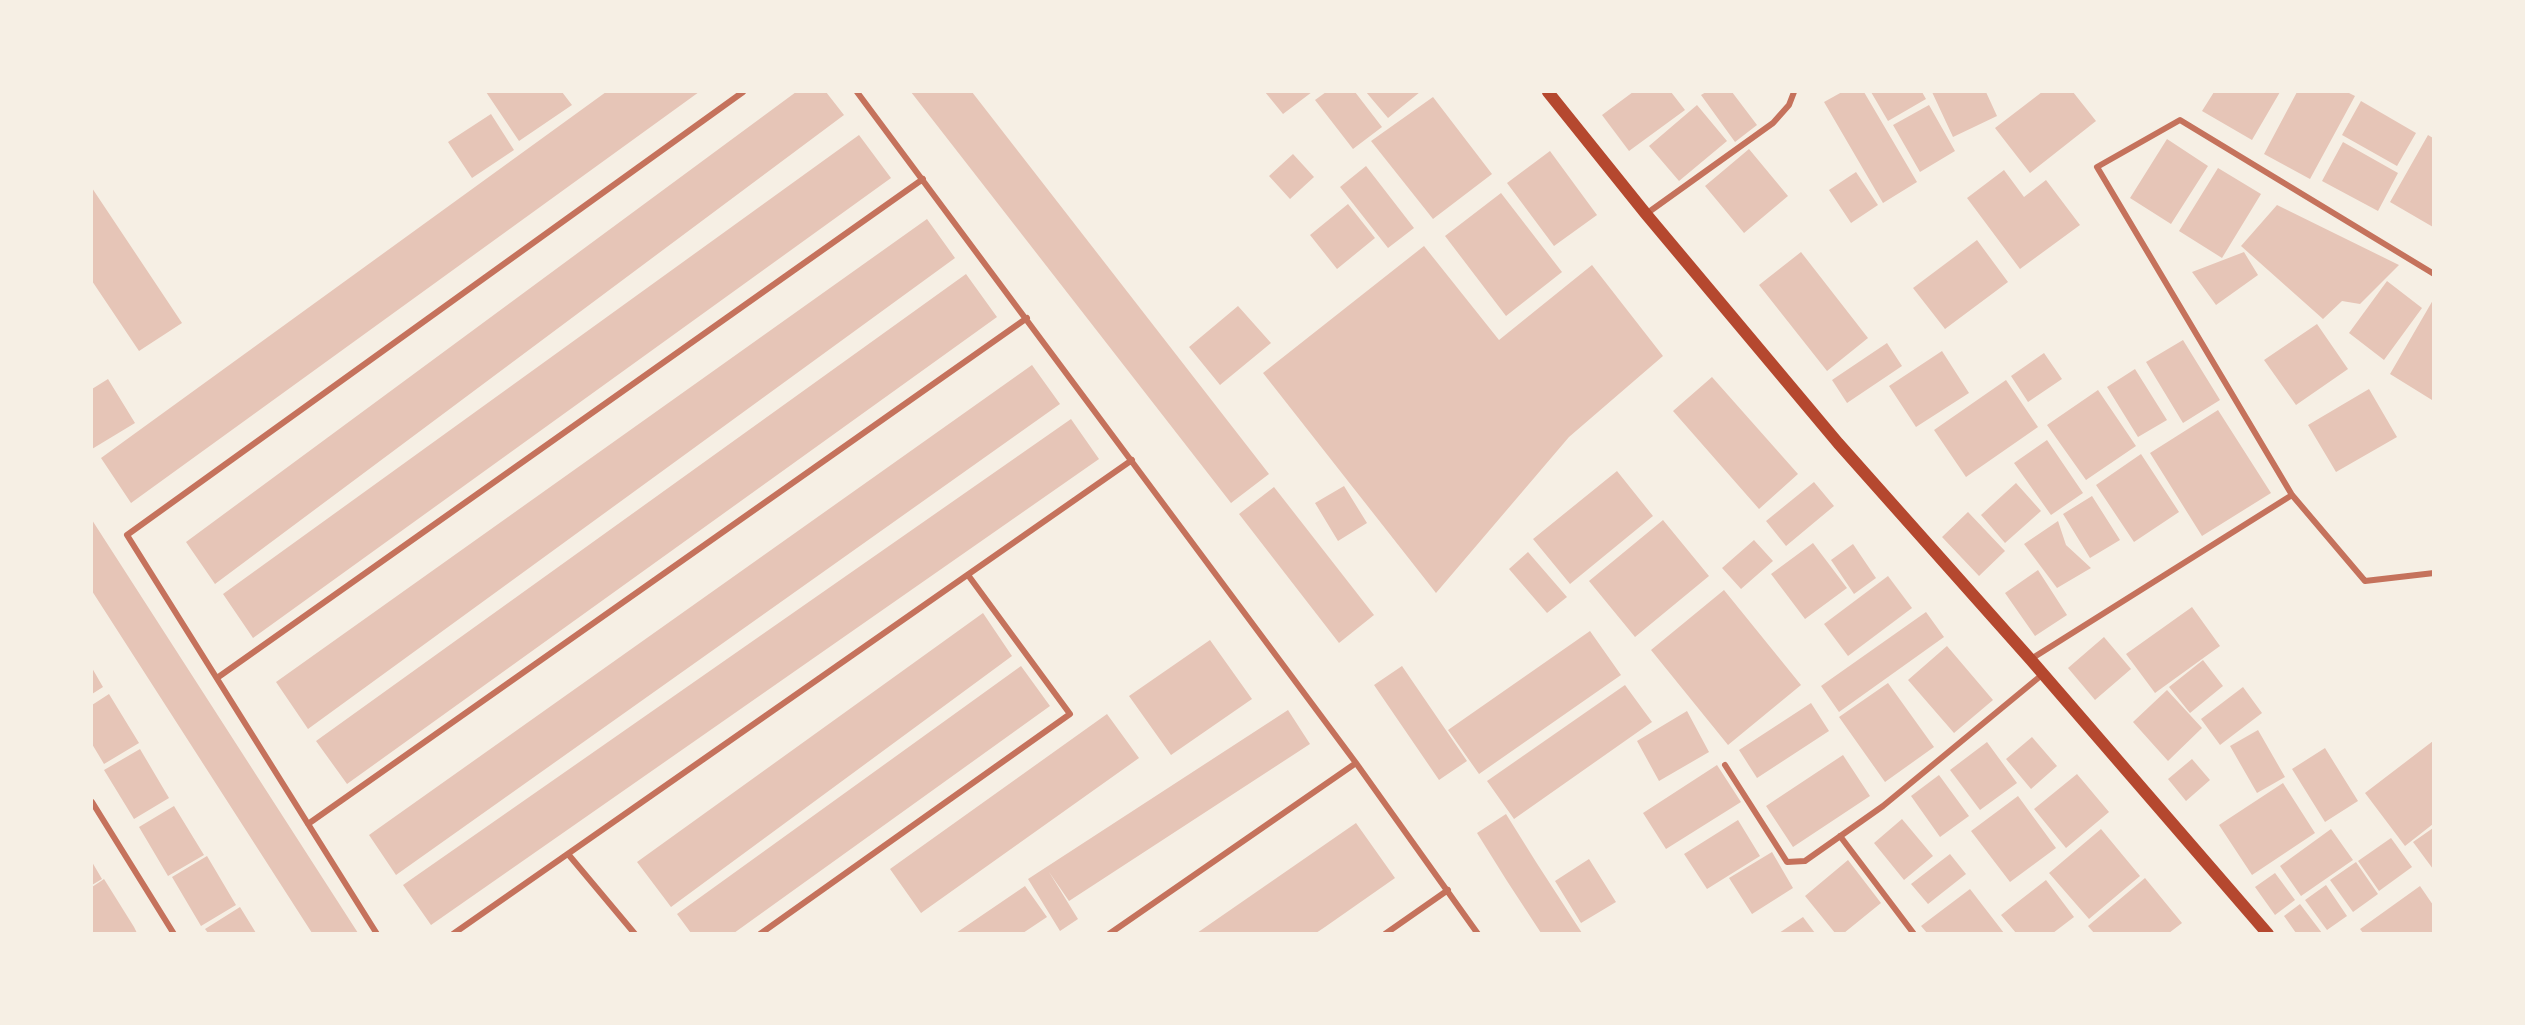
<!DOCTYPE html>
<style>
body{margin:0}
#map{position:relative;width:2525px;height:1025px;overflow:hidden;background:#f6efe4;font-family:"Fira Sans Condensed",sans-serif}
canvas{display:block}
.frame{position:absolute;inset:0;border:93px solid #f6efe4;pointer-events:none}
</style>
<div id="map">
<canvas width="2525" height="1025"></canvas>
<div class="frame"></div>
</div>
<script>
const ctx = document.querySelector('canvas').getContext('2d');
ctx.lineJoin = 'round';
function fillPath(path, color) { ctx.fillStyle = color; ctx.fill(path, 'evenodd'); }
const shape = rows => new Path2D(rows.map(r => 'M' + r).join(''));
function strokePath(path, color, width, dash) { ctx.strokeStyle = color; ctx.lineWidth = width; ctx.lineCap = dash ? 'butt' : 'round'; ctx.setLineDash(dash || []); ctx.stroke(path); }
const building = shape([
 [486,92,562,92,572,105,519,141],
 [606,92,699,92,131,503,101,458],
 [796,92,826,92,844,115,215,584,186,542],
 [911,92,972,92,1269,474,1231,503],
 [1265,92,1312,92,1283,114],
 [1326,92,1355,92,1382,127,1353,149,1315,100],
 [1366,92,1420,92,1388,118],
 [1633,92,1671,92,1685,110,1629,151,1602,115],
 [1706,92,1732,92,1757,125,1735,142,1701,95],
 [1842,92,1864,92,1917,182,1883,203,1824,102],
 [1871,92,1922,92,1926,99,1888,121],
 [1932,92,1986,92,1997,116,1953,137],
 [2042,92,2073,92,2096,121,2030,173,1995,128],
 [2214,92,2280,92,2252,140,2202,111],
 [2297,92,2347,92,2355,96,2310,179,2264,154],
 [1433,97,1492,174,1433,219,1371,141],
 [2361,101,2416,133,2397,166,2342,135],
 [1697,105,1727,141,1679,181,1649,146],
 [1929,105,1955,151,1920,172,1893,125],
 [491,114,514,150,472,178,448,142],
 [859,135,891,178,253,638,223,594],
 [2428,135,2433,138,2433,227,2390,202],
 [2167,139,2208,166,2171,224,2130,198],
 [2343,142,2398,173,2378,211,2322,181],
 [1749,149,1788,196,1744,233,1705,186],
 [1550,151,1597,215,1554,246,1507,183],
 [1293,154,1314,177,1290,199,1269,176],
 [1366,166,1414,228,1388,248,1340,187],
 [2218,168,2261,194,2222,258,2179,231],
 [2004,170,2024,197,2046,180,2080,225,2020,269,1967,198],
 [1856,172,1878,205,1851,223,1829,190],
 [92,188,182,323,139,351,92,281],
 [1501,193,1562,272,1506,316,1445,236],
 [1348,204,1375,238,1337,269,1310,235],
 [2277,205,2399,265,2360,304,2342,301,2323,319,2241,246],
 [927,219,955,258,308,729,276,682],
 [1977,240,2008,282,1945,329,1913,288],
 [1424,246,1499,340,1592,265,1663,356,1569,437,1436,593,1263,373],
 [1801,252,1868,338,1827,371,1759,285],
 [2244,252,2258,275,2216,305,2192,272],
 [966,274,997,317,347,784,316,741],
 [2387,281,2422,308,2384,360,2349,333],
 [2433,300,2433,397,2432,400,2390,374],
 [1238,306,1271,343,1220,385,1189,347],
 [2317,324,2348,369,2296,405,2264,360],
 [2183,340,2220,400,2183,423,2146,362],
 [1887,343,1902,366,1847,403,1832,380],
 [1942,351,1969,393,1916,427,1889,386],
 [2044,353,2062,379,2028,402,2011,376],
 [1032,365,1060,404,396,875,369,835],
 [2135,369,2167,420,2138,437,2107,387],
 [1712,377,1798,474,1759,509,1673,411],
 [108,379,135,423,92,449,92,389],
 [2006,380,2038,427,1966,477,1934,430],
 [2369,389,2397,437,2336,472,2308,425],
 [2098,390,2136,446,2086,480,2047,425],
 [2218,410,2271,493,2202,536,2150,453],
 [1071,419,1099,459,431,925,403,885],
 [2047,440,2083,493,2051,515,2014,463],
 [2141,454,2179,512,2134,542,2096,485],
 [1617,471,1653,516,1570,584,1533,539],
 [1814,482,1834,506,1786,546,1766,521],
 [2016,483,2041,511,2005,543,1981,515],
 [1344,486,1367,523,1338,541,1315,503],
 [1274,487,1374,615,1339,643,1239,514],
 [2092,496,2120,540,2090,558,2063,514],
 [1968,512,2005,551,1979,576,1942,537],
 [92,520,358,933,312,933,92,591],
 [1663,520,1709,576,1635,637,1589,581],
 [2058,521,2066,545,2091,568,2057,588,2024,544],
 [1754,540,1773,561,1741,589,1722,568],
 [1813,543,1847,588,1805,619,1771,574],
 [1853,544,1876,578,1854,594,1831,560],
 [1528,552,1567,597,1547,613,1509,569],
 [2038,570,2067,615,2035,636,2005,593],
 [1888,576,1912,608,1848,656,1824,624],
 [1724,590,1801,685,1728,745,1651,650],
 [2192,607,2220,646,2155,693,2126,654],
 [1926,612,1944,637,1839,712,1821,686],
 [983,613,1012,656,671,907,637,862],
 [1590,631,1621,675,1479,774,1448,730],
 [2104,637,2131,669,2095,700,2068,668],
 [1210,640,1252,699,1171,755,1129,696],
 [1947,646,1993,700,1954,733,1908,680],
 [2203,660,2223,686,2190,713,2169,687],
 [1021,666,1050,706,734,933,691,933,677,914],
 [1402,666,1467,761,1439,780,1374,685],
 [92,668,103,687,92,694],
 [1888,683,1934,747,1885,782,1839,717],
 [1625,685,1652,722,1514,819,1487,781],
 [2243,687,2262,713,2220,745,2201,719],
 [2167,690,2202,728,2168,761,2133,722],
 [109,694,139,743,104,764,92,744,92,705],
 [1811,703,1829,731,1757,778,1739,750],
 [1288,710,1310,744,1069,901,1049,872,1078,919,1060,931,1028,879],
 [1687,711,1709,752,1659,781,1637,741],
 [1107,714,1139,758,921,913,890,869],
 [2258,730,2285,777,2257,793,2230,746],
 [2032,737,2057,766,2031,789,2006,759],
 [2433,741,2433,824,2405,846,2365,793],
 [1987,742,2017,783,1980,810,1950,770],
 [2325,748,2358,801,2325,822,2292,769],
 [140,749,169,798,134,819,104,770],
 [1843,755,1870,796,1793,847,1766,806],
 [2192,759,2210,780,2186,801,2168,779],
 [1717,765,1741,802,1666,849,1643,813],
 [2077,774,2109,812,2066,848,2034,809],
 [1939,775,1969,816,1940,837,1911,796],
 [2283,783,2315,833,2252,875,2219,825],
 [2018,796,2056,848,2010,882,1971,831],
 [174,806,204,855,168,876,139,827],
 [1506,814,1536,862,1582,933,1541,933,1507,881,1477,833],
 [1902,819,1933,856,1904,880,1874,843],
 [1738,820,1760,856,1707,889,1684,854],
 [1356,823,1395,878,1325,927,1316,933,1197,933],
 [2433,828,2433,869,2413,842],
 [2101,829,2140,876,2089,919,2049,873],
 [2331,829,2353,860,2301,896,2280,866],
 [2391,838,2412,867,2379,891,2358,861],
 [1772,852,1793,888,1752,914,1729,878],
 [1950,854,1966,874,1928,904,1911,884],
 [207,856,236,905,201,926,172,877],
 [1589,859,1616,902,1581,923,1555,881],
 [1848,860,1881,903,1844,933,1835,933,1805,896],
 [92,862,102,879,92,885],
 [2356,862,2378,894,2353,912,2330,880],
 [2275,873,2295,900,2275,915,2255,887],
 [2145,878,2182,923,2169,933,2094,933,2088,926],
 [104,879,134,927,137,933,92,933,92,887],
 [2046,880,2074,917,2053,933,2016,933,2001,915],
 [2326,885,2347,916,2327,930,2305,900],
 [1025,886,1047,917,1023,933,956,933],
 [2420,886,2433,905,2433,933,2363,933,2360,929],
 [1970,889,2004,933,1927,933,1921,926],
 [2300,904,2322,933,2296,933,2284,916],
 [240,907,256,933,208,933,205,929],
 [1803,917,1815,933,1779,933]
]);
const minor = shape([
 [857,92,1356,763,1478,934],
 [1646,214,1773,123,1789,105,1794,92],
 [2434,274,2180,120,2097,167,2292,495,2365,581,2434,573],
 [2031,659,2292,495],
 [217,678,923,179],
 [1725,765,1787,862,1805,861,1883,806,2043,674],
 [92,802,174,934],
 [308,824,1027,318],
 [1840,836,1914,934],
 [568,854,635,934],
 [377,934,127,535,743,92],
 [453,934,1132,460],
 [760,934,1070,714,968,575],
 [1109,934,1356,763],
 [1385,934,1448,890]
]);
const secondary = shape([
 [1548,92,1646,214,1838,443,2031,660,2268,934]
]);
fillPath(building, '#e6c5b7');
strokePath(minor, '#c5725c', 6);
strokePath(secondary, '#b5482f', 12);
</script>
